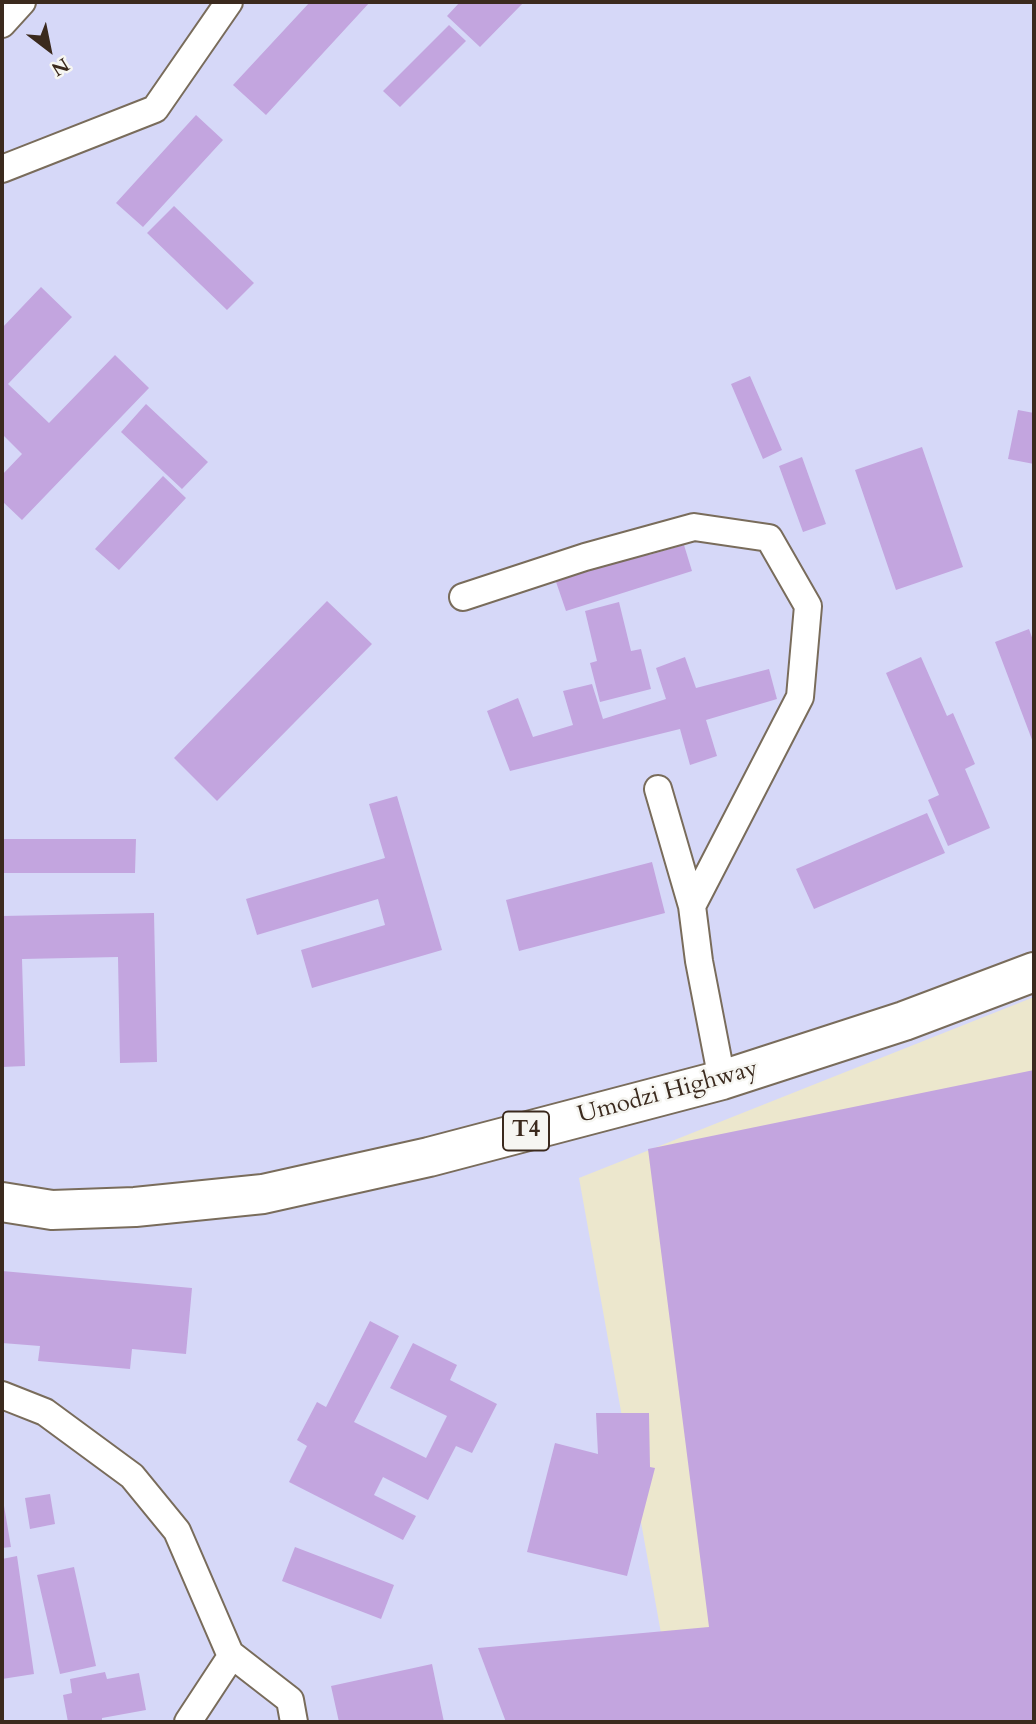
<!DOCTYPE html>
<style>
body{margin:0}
#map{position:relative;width:1036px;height:1724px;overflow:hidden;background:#ece7cd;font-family:Cardo,serif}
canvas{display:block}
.frame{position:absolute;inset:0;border:4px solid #3b2a1e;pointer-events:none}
.north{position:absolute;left:14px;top:14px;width:70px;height:70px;-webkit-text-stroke:5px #f6f6f2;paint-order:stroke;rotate:148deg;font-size:19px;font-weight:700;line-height:28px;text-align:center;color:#3b2a1e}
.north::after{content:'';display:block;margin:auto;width:24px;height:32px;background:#3b2a1e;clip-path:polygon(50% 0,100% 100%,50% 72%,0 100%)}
</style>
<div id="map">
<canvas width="1036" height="1724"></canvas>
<div class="frame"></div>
<div class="north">N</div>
</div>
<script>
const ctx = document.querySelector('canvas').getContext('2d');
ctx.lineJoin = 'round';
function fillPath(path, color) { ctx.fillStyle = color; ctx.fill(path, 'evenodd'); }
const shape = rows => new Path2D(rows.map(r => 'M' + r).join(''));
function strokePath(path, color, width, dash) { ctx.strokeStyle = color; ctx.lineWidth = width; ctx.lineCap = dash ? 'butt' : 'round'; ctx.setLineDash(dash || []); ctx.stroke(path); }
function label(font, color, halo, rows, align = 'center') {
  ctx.font = font + ' Cardo,serif'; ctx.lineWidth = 5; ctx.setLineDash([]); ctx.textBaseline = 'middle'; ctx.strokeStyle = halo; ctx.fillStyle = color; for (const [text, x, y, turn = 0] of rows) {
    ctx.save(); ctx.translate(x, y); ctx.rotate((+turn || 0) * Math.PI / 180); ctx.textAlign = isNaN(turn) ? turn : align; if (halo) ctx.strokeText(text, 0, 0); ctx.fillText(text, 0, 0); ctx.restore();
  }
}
const built = shape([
 [2,2,1034,2,1034,997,579,1178,677,1722,2,1722]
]);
const building = shape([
 [310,2,370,2,266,115,233,85],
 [460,2,524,2,480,47,447,16],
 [449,25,466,41,400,107,383,91],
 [196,115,223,140,143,227,116,203],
 [174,206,254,283,227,310,147,233],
 [41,287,72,317,8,384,49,423,115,355,149,388,22,520,2,501,2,475,22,454,2,434,2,328],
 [750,376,782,450,763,459,731,384],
 [146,404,208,462,182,489,121,432],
 [1018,410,1034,413,1034,464,1008,459],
 [922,447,963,567,896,590,855,470],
 [802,457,826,524,803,532,779,466],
 [163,476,186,498,119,570,95,549],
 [684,545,692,571,566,611,554,576,646,547,649,555],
 [327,601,372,644,217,801,174,758],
 [619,602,631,651,641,649,651,689,600,702,590,663,597,661,585,611],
 [1029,629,1034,643,1034,745,995,642],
 [685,657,696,688,769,669,777,699,706,720,717,756,690,765,680,729,510,771,487,711,518,698,533,737,573,725,563,691,592,684,603,719,666,699,656,668],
 [921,657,947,716,953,713,975,764,965,769,990,828,948,846,928,800,939,795,886,673],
 [397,796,442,950,312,988,301,950,385,925,378,899,257,935,246,899,385,858,369,804],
 [927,813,945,853,814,909,796,869],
 [2,839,136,839,135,873,2,873],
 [652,862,665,913,519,951,506,900],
 [154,913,157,1062,120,1063,118,957,22,959,25,1066,2,1067,2,916],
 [1034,1070,1034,1722,506,1722,478,1648,709,1627,648,1149],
 [2,1271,192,1288,186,1354,132,1349,130,1369,38,1361,40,1346,2,1343],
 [370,1321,399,1336,354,1422,426,1458,447,1416,390,1388,413,1343,457,1365,450,1380,497,1404,472,1453,456,1446,428,1500,383,1477,374,1495,416,1516,403,1540,289,1482,307,1446,297,1440,317,1402,326,1407],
 [596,1413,649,1413,650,1467,655,1468,627,1576,527,1552,555,1443,598,1454],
 [2,1494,11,1547,2,1548],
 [50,1494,55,1524,30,1529,25,1498],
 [295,1547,394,1585,381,1619,282,1581],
 [17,1556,34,1674,2,1679,2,1559],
 [74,1567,96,1666,60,1674,37,1575],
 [432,1664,444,1722,339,1722,331,1686],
 [105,1672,107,1679,139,1673,146,1710,102,1718,102,1722,68,1722,63,1695,72,1693,70,1679]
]);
const minor = shape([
 [2,24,22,2],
 [2,169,155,109,229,2],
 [463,597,585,557,694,527,769,538,808,606,800,697,692,906,699,961,722,1080],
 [658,789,692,906],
 [2,1395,45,1412,132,1476,177,1531,231,1656],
 [188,1722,232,1655,290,1700,294,1722]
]);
const highway = shape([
 [2,1202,52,1210,135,1207,263,1194,429,1157,722,1080,904,1021,1034,972]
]);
const shields = [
 [526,1131,46]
];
const shieldNames = [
 ["T4",526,1131]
];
const streetNames = [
 ["Umodzi Highway",668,1093,-15]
];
fillPath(built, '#d6d8f8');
fillPath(building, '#c3a5df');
strokePath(minor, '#796c5b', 30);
strokePath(highway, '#796c5b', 42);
strokePath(minor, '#fff', 26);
strokePath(highway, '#fff', 38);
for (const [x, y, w] of shields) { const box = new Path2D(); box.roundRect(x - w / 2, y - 19.5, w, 39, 5); ctx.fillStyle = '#f6f6f2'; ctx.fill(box); strokePath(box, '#3b2a1e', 2); }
label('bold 23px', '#3b2a1e', null, shieldNames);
label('24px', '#3b2a1e', '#f6f6f2', streetNames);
</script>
